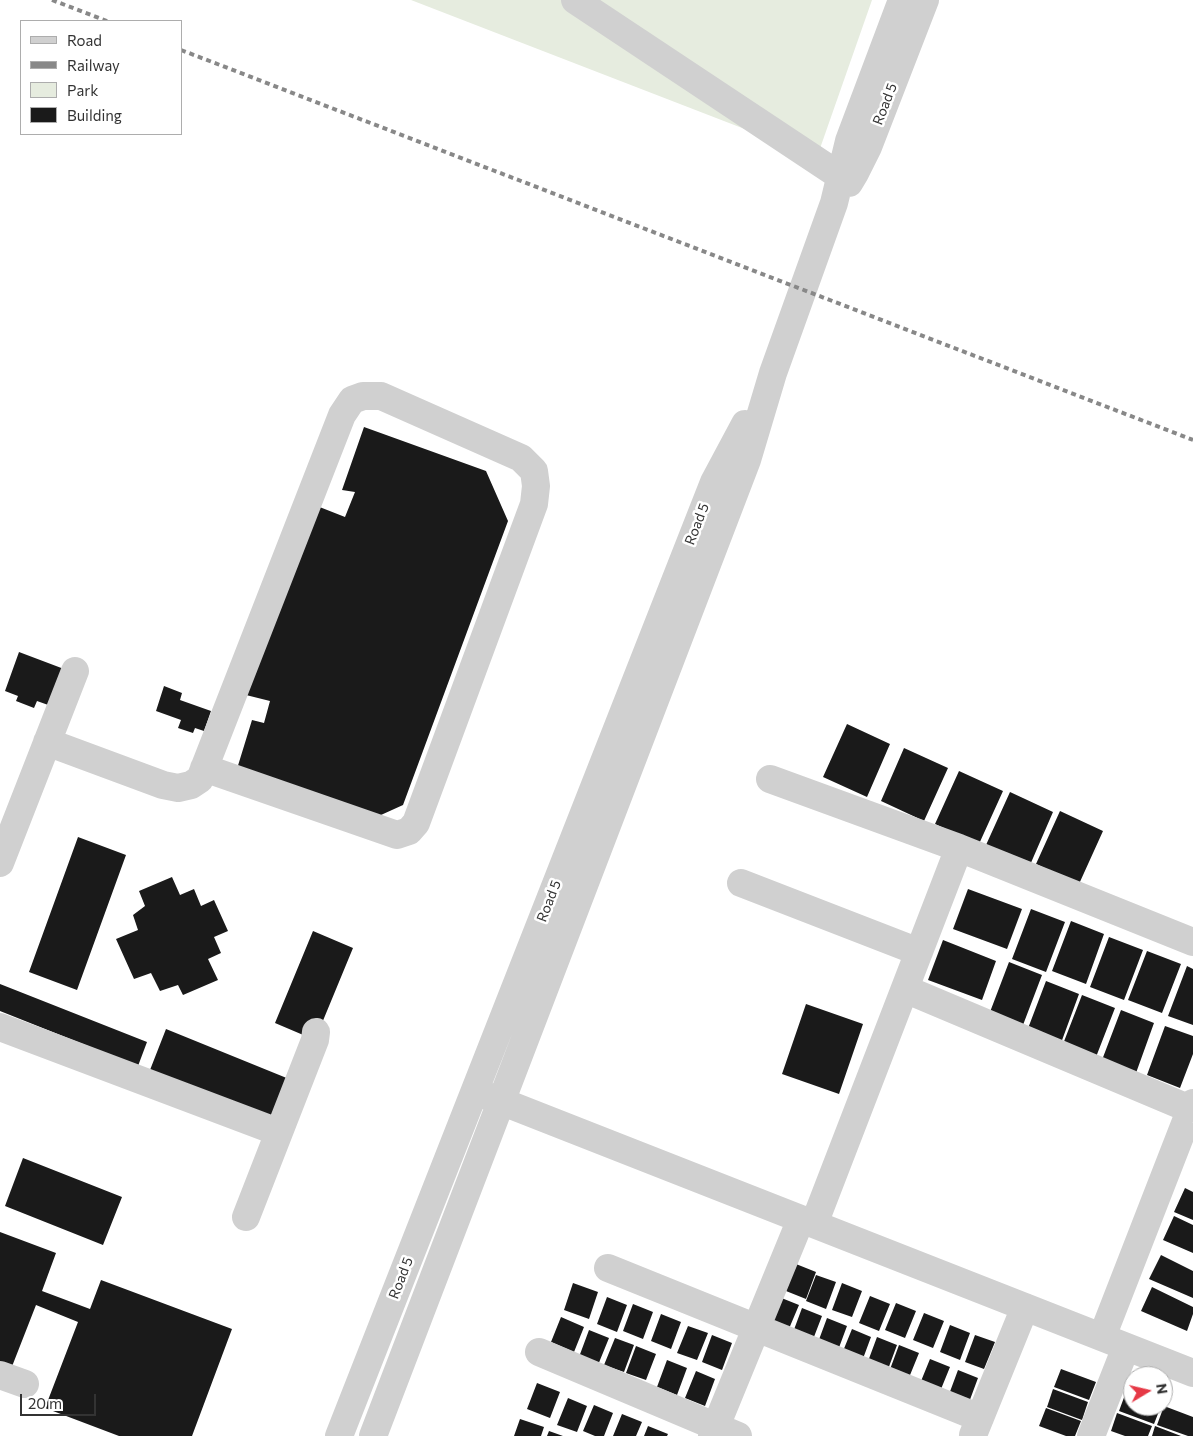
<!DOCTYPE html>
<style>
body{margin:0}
#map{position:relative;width:1193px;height:1436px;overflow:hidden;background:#fff;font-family:Commissioner,sans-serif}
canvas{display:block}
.legend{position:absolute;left:20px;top:20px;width:162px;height:115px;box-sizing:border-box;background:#fff;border:1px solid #adadad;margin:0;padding:6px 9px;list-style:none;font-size:15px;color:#333}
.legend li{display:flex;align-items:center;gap:10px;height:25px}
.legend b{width:25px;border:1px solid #adadad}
.north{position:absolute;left:1123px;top:1366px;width:50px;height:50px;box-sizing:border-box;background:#fff;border:1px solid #adadad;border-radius:50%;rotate:81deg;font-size:14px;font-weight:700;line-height:20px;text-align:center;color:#333}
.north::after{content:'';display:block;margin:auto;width:18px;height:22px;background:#e63946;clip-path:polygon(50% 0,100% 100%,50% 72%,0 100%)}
.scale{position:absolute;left:20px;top:1394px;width:76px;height:22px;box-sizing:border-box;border:2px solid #333;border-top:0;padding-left:6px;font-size:15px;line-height:18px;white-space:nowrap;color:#333;-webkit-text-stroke:4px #fff;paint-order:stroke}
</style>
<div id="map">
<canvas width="1193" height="1436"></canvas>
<ul class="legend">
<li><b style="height:6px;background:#d0d0d0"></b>Road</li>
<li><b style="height:6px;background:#888"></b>Railway</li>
<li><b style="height:14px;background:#e6ecdf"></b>Park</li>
<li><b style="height:14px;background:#1a1a1a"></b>Building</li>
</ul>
<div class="north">N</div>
<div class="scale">20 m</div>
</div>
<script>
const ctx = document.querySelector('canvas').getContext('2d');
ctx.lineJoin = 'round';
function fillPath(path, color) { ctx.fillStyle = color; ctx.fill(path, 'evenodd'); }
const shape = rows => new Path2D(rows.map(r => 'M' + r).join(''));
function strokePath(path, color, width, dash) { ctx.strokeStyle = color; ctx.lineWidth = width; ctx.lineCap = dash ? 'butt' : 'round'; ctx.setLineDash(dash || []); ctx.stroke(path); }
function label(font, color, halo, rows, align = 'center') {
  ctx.font = font + ' Commissioner,sans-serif'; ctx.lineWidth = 5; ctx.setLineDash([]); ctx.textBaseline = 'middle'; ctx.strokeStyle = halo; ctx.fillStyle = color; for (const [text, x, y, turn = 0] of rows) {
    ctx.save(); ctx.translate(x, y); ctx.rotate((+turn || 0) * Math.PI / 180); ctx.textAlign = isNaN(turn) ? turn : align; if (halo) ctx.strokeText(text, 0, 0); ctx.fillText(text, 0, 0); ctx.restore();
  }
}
const green = shape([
 [411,0,872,0,817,157]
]);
const building = shape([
 [364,427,486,471,508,521,403,805,350,829,232,785,252,720,264,723,270,701,246,695,317,506,345,517,355,492,342,490],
 [19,652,64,669,51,706,37,701,34,708,16,701,18,696,5,691],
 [164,686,182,693,180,700,211,711,204,731,195,728,193,733,178,728,181,720,156,711],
 [847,724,890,744,867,797,823,777],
 [904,748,948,768,924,821,881,801],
 [959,771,1003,791,979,844,935,824],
 [1010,792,1053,812,1030,865,986,845],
 [1060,811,1103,831,1079,884,1036,864],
 [78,837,126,855,77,990,29,972],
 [172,877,180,895,194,889,201,906,214,900,228,931,214,937,221,953,208,959,218,980,183,995,178,985,160,991,151,973,134,979,116,939,138,930,133,915,145,906,139,891],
 [968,889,1022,909,1007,949,953,929],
 [1031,909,1065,922,1046,972,1012,959],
 [1071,921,1104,934,1086,984,1052,971],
 [313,931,353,948,315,1040,275,1023],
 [1109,937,1143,950,1124,1000,1090,987],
 [943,940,996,961,982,1000,928,980],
 [1147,951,1181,964,1162,1013,1128,1000],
 [1009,962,1042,975,1023,1025,990,1012],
 [1187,966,1193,969,1193,1025,1168,1016],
 [1046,981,1079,994,1061,1043,1027,1031],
 [0,984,147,1042,138,1066,0,1011],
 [1082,995,1115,1008,1096,1057,1063,1044],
 [806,1004,863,1024,839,1094,782,1074],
 [1121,1010,1154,1023,1136,1073,1102,1060],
 [1165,1026,1193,1036,1193,1054,1180,1088,1147,1075],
 [166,1029,294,1081,278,1122,150,1070],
 [23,1158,122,1197,103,1245,5,1206],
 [1185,1188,1193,1192,1193,1220,1174,1212],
 [1174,1216,1193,1225,1193,1253,1163,1240],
 [0,1232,56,1253,42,1291,90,1309,101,1280,232,1329,192,1436,119,1436,45,1408,78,1322,36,1305,11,1369,0,1364],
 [1161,1255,1193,1271,1193,1298,1149,1279],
 [796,1264,816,1272,806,1299,786,1291],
 [816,1275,836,1282,826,1309,806,1301],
 [573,1283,598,1292,589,1319,564,1310],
 [842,1283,862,1291,852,1317,832,1310],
 [1152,1287,1193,1307,1193,1314,1187,1331,1141,1311],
 [870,1296,890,1304,879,1331,859,1323],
 [607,1297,627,1305,617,1332,597,1324],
 [779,1297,799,1305,788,1331,769,1324],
 [896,1303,916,1311,905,1338,885,1330],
 [633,1304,653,1312,643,1339,623,1331],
 [802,1308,822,1316,812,1342,792,1335],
 [924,1313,944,1321,933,1348,913,1340],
 [661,1314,681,1322,671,1349,651,1341],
 [561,1317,584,1327,574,1352,551,1342],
 [827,1318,847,1326,837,1353,817,1345],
 [950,1325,970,1333,960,1360,940,1352],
 [688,1326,708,1333,697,1360,677,1353],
 [852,1329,871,1337,861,1364,841,1356],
 [589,1330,609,1338,598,1365,579,1357],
 [712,1335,732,1343,722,1370,702,1362],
 [975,1335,995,1342,984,1369,965,1362],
 [877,1337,897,1345,887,1372,867,1364],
 [615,1338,634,1345,624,1372,604,1365],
 [899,1345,919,1353,908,1380,889,1372],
 [636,1346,656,1354,646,1380,626,1373],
 [930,1359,950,1367,939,1394,919,1386],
 [667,1360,687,1368,677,1395,657,1387],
 [1061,1369,1096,1382,1089,1400,1054,1387],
 [958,1370,978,1378,968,1405,948,1397],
 [696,1371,715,1379,705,1406,685,1398],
 [537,1383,560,1392,550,1418,527,1409],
 [1053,1389,1088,1402,1082,1420,1047,1407],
 [1126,1392,1133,1395,1133,1406,1161,1406,1154,1424,1119,1411],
 [568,1398,587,1406,577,1432,557,1425],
 [594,1405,613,1413,604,1436,595,1436,583,1431],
 [1164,1406,1193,1417,1193,1436,1188,1436,1157,1425],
 [1046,1408,1081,1421,1075,1436,1066,1436,1039,1426],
 [1117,1413,1152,1426,1148,1436,1125,1436,1111,1431],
 [622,1414,642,1422,636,1436,613,1436],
 [520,1419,544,1427,541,1436,514,1436],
 [648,1426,668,1434,667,1436,644,1436],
 [1155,1426,1181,1436,1152,1436],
 [549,1431,563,1436,547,1436]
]);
const minor = shape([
 [575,0,840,176],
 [849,183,855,173,868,147,925,0],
 [47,742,163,785,178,788,191,785,200,779,342,415,352,400,363,396,381,396,521,458,534,471,536,486,534,504,416,823,409,831,397,835,204,768],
 [770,779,959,848,814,1224],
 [959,848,1193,942],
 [0,863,75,671],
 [741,883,919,952],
 [905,989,1190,1109],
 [0,1027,278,1132],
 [485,1095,1193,1373],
 [246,1217,315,1040,316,1032],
 [608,1268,980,1418],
 [1102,1337,1193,1103],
 [539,1352,738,1436],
 [0,1375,25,1384],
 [973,1435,1025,1307],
 [339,1436,714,482,745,424],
 [373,1436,747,460,773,373,834,203,849,141,902,0],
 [712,1436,801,1219],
 [1091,1436,1126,1347]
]);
const rail = shape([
 [52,0,107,21],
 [181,50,1193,440]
]);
const streetNames = [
 ["Road 5",885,104,-69],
 ["Road 5",697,524,-69],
 ["Road 5",549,901,-69],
 ["Road 5",401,1278,-69]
];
fillPath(green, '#e6ecdf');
fillPath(building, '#1a1a1a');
strokePath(minor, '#d0d0d0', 28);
strokePath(rail, '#888', 4, [5, 4]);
label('14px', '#333', '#fff', streetNames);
</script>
